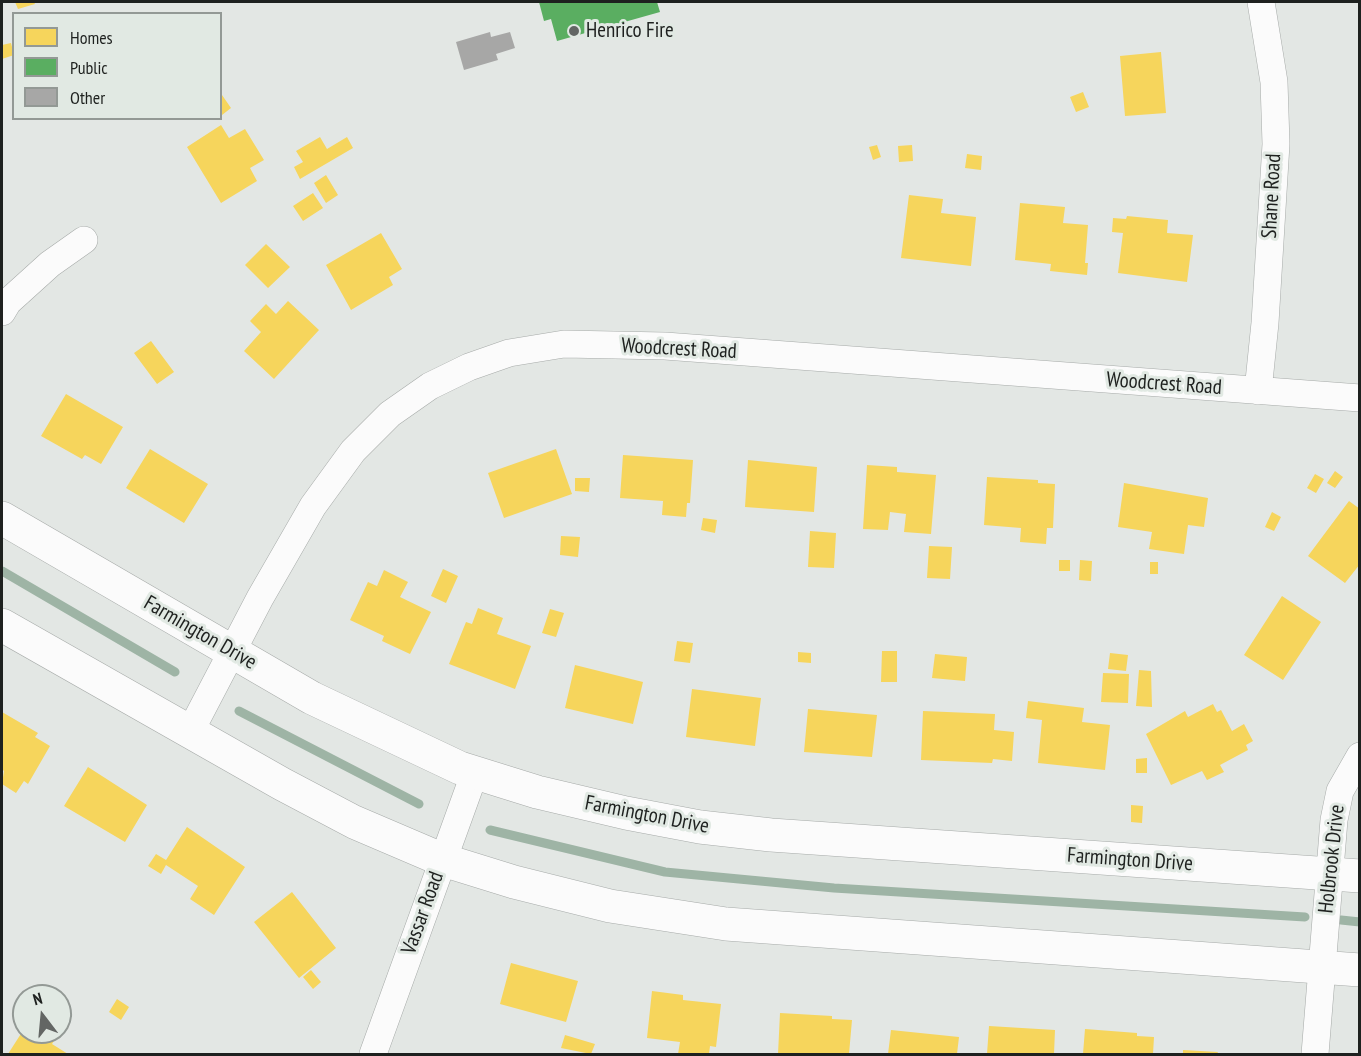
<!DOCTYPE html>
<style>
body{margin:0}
#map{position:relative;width:1361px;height:1056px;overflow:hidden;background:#e3e7e4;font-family:"PT Sans Narrow",sans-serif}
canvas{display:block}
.frame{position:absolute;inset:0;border:3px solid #1e211f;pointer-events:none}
.legend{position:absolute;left:12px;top:12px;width:210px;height:108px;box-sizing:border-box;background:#e1e9e3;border:2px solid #939995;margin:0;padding:8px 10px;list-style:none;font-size:18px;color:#1e211f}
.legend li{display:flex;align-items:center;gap:12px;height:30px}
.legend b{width:30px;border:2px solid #939995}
.north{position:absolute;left:12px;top:984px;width:60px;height:60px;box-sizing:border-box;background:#e1e9e3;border:2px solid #939995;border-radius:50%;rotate:344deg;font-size:16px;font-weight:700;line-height:24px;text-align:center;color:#1e211f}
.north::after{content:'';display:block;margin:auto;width:21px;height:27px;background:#636664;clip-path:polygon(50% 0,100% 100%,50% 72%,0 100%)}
</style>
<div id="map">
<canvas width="1361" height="1056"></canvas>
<div class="frame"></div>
<ul class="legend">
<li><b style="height:16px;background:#f6d55c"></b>Homes</li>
<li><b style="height:16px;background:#5aae61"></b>Public</li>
<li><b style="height:16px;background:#a7a7a6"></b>Other</li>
</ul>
<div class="north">N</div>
</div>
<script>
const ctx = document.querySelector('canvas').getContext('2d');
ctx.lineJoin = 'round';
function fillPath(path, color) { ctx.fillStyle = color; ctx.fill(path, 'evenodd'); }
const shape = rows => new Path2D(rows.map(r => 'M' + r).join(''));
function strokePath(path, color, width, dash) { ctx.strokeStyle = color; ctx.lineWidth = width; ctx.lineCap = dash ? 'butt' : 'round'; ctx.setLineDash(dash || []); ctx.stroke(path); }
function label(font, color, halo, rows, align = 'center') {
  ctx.font = font + ' "PT Sans Narrow",sans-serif'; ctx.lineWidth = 6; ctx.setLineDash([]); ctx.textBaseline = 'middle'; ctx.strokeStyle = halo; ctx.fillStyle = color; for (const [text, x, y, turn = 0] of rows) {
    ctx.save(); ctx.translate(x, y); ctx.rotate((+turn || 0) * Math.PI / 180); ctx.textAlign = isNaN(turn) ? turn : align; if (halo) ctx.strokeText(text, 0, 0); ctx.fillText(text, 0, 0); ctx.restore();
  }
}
const homes = shape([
 [15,2,34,2,35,4,18,9],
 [11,43,14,55,2,59,2,45],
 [1161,52,1166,113,1125,116,1120,56],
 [1083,92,1089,107,1076,112,1070,97],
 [222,95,231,108,222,115,220,97],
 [221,125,229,138,245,129,264,160,250,168,257,181,221,203,187,147],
 [320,137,327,149,347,137,353,148,300,179,294,167,303,162,296,151],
 [877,145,881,157,873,160,869,147],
 [912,145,913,161,899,162,898,146],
 [967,154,982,156,981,170,965,168],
 [326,175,338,195,326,203,314,183],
 [313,193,323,208,303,221,293,206],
 [909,195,943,199,941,213,976,217,971,266,901,258],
 [1020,203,1065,207,1063,223,1088,225,1085,263,1088,263,1087,275,1050,271,1051,264,1015,260],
 [1127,216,1168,220,1167,233,1193,235,1187,282,1118,273,1123,233,1112,232,1113,218,1126,219],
 [381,233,402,269,389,277,393,285,351,310,326,265],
 [266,244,290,267,268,288,245,265],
 [288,301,319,330,274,379,244,351,261,332,250,321,266,304,276,314],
 [151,341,174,372,157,384,134,353],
 [66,394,123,427,101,464,85,455,82,459,41,436],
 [150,449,208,484,184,523,126,488],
 [556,449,572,494,504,518,488,473],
 [623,455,693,460,690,503,687,503,686,517,662,515,663,501,620,498],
 [748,460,817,467,814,512,745,507],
 [867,465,897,467,897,472,936,475,931,534,904,532,906,514,890,512,888,530,863,529],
 [1335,471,1343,477,1335,488,1327,483],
 [1315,474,1324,479,1316,493,1307,488],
 [987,477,1038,480,1038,483,1055,484,1053,528,1047,528,1046,544,1020,542,1021,528,984,525],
 [575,478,590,478,589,492,575,491],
 [1124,483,1208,498,1204,527,1188,525,1184,554,1149,549,1152,532,1118,527],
 [1349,501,1360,509,1360,564,1345,583,1308,556],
 [1272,512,1281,517,1274,531,1265,527],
 [703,518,717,520,715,533,701,530],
 [810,531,836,533,834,568,808,567],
 [561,536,580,537,578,557,560,555],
 [929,546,952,547,950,579,927,578],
 [1059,560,1070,560,1070,571,1059,571],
 [1080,560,1092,561,1091,581,1079,580],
 [1150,562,1158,562,1158,574,1150,574],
 [443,569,458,576,446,603,431,596],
 [384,570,408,582,400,597,431,612,410,654,382,641,384,636,350,620,368,582,377,586],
 [1282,596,1321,622,1283,680,1244,655],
 [478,608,503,618,497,634,531,646,515,689,449,664,466,622,472,624],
 [550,609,564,613,556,637,542,633],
 [677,641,693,643,690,663,674,661],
 [882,651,897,651,897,682,881,682],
 [798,652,811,653,811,663,798,662],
 [1110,653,1128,655,1126,671,1108,669],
 [935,654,967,657,965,681,932,678],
 [575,665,643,682,633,724,565,708],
 [1139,670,1151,671,1152,707,1136,706],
 [1103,673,1129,674,1128,703,1101,702],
 [692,689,761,698,755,746,686,737],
 [1028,701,1084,708,1082,722,1110,725,1105,770,1038,763,1042,720,1026,718],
 [1213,704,1217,712,1221,710,1232,731,1244,724,1253,741,1246,745,1248,750,1220,765,1224,772,1207,780,1202,771,1171,785,1146,734,1185,711,1188,717],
 [808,709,877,715,872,757,804,752],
 [923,711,995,714,994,730,1014,732,1012,761,993,759,992,763,921,760],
 [2,712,38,733,35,737,50,746,28,784,24,781,16,793,2,784,4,771,2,769],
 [1147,758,1147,773,1136,773,1136,759],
 [88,767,147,805,125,842,64,806],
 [1131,805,1143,806,1142,823,1131,822],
 [187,827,245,867,214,915,190,899,198,886,166,865,161,874,148,866,156,854,166,860],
 [292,892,336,948,299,978,254,922],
 [511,963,578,981,566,1022,500,1004],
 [311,970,321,982,313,989,303,977],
 [652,991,683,995,683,1000,721,1004,716,1047,710,1046,709,1054,678,1054,680,1042,647,1038],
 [117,999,129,1007,121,1020,109,1012],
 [780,1013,832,1016,832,1019,852,1020,849,1054,778,1054],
 [989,1026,1055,1030,1054,1054,987,1054],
 [24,1029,24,1032,56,1032,59,1033,52,1044,68,1054,8,1054],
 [1085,1029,1137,1033,1137,1036,1154,1037,1153,1054,1083,1054],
 [891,1030,959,1037,957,1054,888,1054],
 [565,1035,595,1044,591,1054,561,1048],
 [1183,1050,1218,1052,1217,1054,1183,1054]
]);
const public = shape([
 [539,2,657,2,660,12,557,41,551,19,544,21]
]);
const stream = shape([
 [2,571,175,672],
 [239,711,419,804],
 [490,830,665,872,834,888,1305,917],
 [1341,920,1360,922]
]);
const building = shape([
 [490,32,491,37,510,32,515,48,496,54,498,60,464,70,456,42]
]);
const street = shape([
 [2,312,8,302,50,264,84,240],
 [1258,391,1265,323,1276,144,1274,82,1261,2],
 [190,732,260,598,313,506,353,451,390,414,430,386,469,367,509,353,564,344,665,346,1360,398],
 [373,1054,475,772],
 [1315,1054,1334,820,1340,791,1360,756]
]);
const secondary = shape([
 [2,518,312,698,460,768,537,792,626,813,700,827,771,835,1360,876],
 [2,625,282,784,354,822,443,860,514,882,610,906,726,924,1360,970]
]);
const markers = [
 [574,31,6,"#636664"]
];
const poiNames = [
 ["Henrico Fire",586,31]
];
const streetNames = [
 ["Shane Road",1272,196,-87],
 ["Woodcrest Road",679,349,3],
 ["Woodcrest Road",1164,384,4],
 ["Farmington Drive",200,633,30],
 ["Farmington Drive",647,815,11],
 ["Holbrook Drive",1332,859,-84],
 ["Farmington Drive",1130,860,4],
 ["Vassar Road",423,913,-70]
];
fillPath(homes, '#f6d55c');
fillPath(public, '#5aae61');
strokePath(stream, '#9eb4a5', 9);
fillPath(building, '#a7a7a6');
strokePath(street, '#a6aaa8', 28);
strokePath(secondary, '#a6aaa8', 34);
strokePath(street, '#fbfbfb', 27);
strokePath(secondary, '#fbfbfb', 33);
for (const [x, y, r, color] of markers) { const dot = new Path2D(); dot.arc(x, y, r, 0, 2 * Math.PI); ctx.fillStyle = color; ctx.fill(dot); strokePath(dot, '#e1e9e3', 2); }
label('21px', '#1e211f', '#e1e9e3', poiNames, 'left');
label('21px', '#1e211f', '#e1e9e3', streetNames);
</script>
